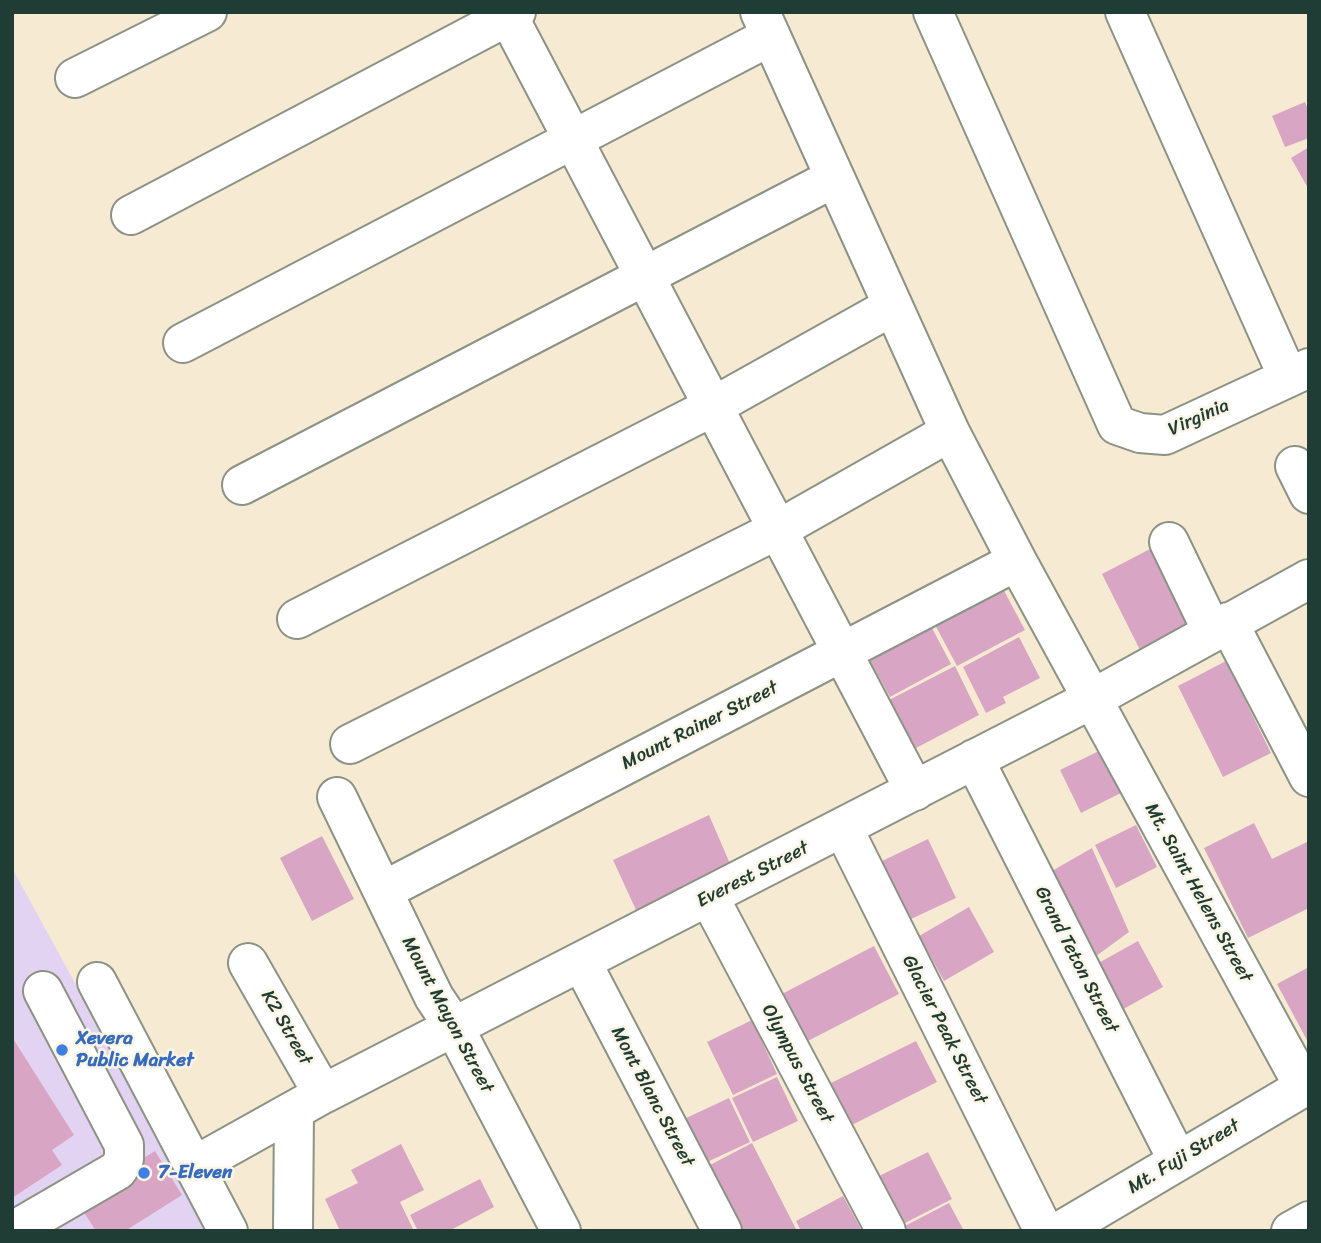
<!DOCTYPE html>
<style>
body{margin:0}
#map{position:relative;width:1321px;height:1243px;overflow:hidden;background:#f7ead3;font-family:Sriracha,sans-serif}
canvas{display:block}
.frame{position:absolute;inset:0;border:14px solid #1f3d34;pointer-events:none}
</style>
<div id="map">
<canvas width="1321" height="1243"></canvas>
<div class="frame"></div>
</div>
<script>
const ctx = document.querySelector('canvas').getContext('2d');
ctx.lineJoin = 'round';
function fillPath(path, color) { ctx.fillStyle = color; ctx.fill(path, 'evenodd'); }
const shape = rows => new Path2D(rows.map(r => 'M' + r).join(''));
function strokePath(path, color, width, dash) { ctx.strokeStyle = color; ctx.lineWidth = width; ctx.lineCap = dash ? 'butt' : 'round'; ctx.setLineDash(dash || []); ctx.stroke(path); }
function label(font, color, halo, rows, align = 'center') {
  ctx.font = font + ' Sriracha,sans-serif'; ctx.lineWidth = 5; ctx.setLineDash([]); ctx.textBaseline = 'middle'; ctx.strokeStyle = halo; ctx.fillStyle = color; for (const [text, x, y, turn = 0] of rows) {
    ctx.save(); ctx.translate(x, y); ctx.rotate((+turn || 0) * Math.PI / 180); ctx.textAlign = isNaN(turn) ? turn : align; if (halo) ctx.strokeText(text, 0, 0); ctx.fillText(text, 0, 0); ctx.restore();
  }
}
const built = shape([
 [12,868,211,1231,12,1231]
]);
const building = shape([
 [1305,102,1309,112,1309,138,1285,147,1272,116],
 [1309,147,1309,190,1291,158],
 [1150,549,1189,627,1141,652,1102,574],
 [1002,587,1025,630,957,666,934,623],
 [932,628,951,664,890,697,870,661],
 [1019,637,1040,678,1003,697,1006,703,986,713,963,667],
 [1226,661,1271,753,1223,777,1178,686],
 [955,666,979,715,916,748,889,700],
 [1101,750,1123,792,1081,813,1060,770],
 [709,815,731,866,636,910,613,860],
 [1254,823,1272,859,1309,841,1309,908,1248,938,1204,848],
 [1136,825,1157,867,1116,888,1095,845],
 [322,836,354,899,312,921,280,858],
 [928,839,956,898,909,920,882,861],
 [1092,848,1129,932,1092,959,1045,875],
 [969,907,994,952,944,981,919,936],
 [1138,941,1163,987,1120,1011,1095,965],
 [874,946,899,994,802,1044,778,996],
 [1309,967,1309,1044,1277,984],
 [752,1020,777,1074,733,1095,707,1042],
 [12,1037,74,1135,52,1150,62,1165,12,1198],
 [916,1041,937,1082,844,1129,829,1099,837,1095,831,1083],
 [777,1077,798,1121,753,1142,732,1098],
 [729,1098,750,1142,705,1163,684,1119],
 [752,1143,797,1231,742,1231,710,1165],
 [401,1144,424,1190,400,1202,414,1231,340,1231,325,1199,358,1183,351,1170],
 [155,1151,182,1195,125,1231,96,1231,76,1200],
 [928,1152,952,1199,901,1225,877,1177],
 [480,1179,494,1207,449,1231,418,1231,410,1215],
 [843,1196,862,1231,801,1231,796,1221],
 [949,1203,964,1231,908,1231,905,1226]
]);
const minor = shape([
 [506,12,915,791],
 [760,12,950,432,1017,561,1304,1087],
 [933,12,1117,425,1140,433,1165,435,1309,368],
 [1125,12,1288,377],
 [75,78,207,12],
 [131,215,516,12],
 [183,343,771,36],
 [1295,466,1309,494],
 [242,485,834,178],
 [1169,542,1212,631],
 [297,619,712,407,891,307],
 [1228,622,1309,777],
 [350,744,777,530,950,432],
 [974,759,1178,1161],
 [337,797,434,997,454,1027,561,1231],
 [843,828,1044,1231],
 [383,891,1017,561],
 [709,897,886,1231],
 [248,963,323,1094],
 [582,963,722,1231],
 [97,982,228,1231],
 [194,1166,323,1094,1092,699,1309,579],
 [13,1231,118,1170,124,1159,124,1145,43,991],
 [293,1231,294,1111],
 [1060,1231,1309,1084],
 [1291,1231,1309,1221]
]);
const markers = [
 [62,1050,7,"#3f7fe0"],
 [144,1173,7,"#3f7fe0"]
];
const streetNames = [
 ["Virginia",1199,418,-24],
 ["Mount Rainer Street",700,726,-27],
 ["Everest Street",753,875,-27],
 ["Mt. Saint Helens Street",1198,893,61],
 ["Grand Teton Street",1076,960,63],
 ["Mount Mayon Street",447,1015,62],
 ["K2 Street",286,1028,60],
 ["Glacier Peak Street",944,1030,63],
 ["Olympus Street",797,1064,62],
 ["Mont Blanc Street",652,1097,62],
 ["Mt. Fuji Street",1184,1157,-31]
];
const shopNames = [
 ["Xevera",76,1039],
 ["Public Market",76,1061],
 ["7-Eleven",158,1173]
];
fillPath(built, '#e3d3f2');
fillPath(building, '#d8a6c4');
strokePath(minor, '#8b9484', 42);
strokePath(minor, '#fff', 38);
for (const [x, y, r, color] of markers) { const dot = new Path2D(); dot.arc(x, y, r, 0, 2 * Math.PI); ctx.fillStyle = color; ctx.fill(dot); strokePath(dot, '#fcf5e5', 2.5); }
label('19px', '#1f3d34', '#fcf5e5', streetNames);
label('bold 19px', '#366cbe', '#fcf5e5', shopNames, 'left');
</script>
